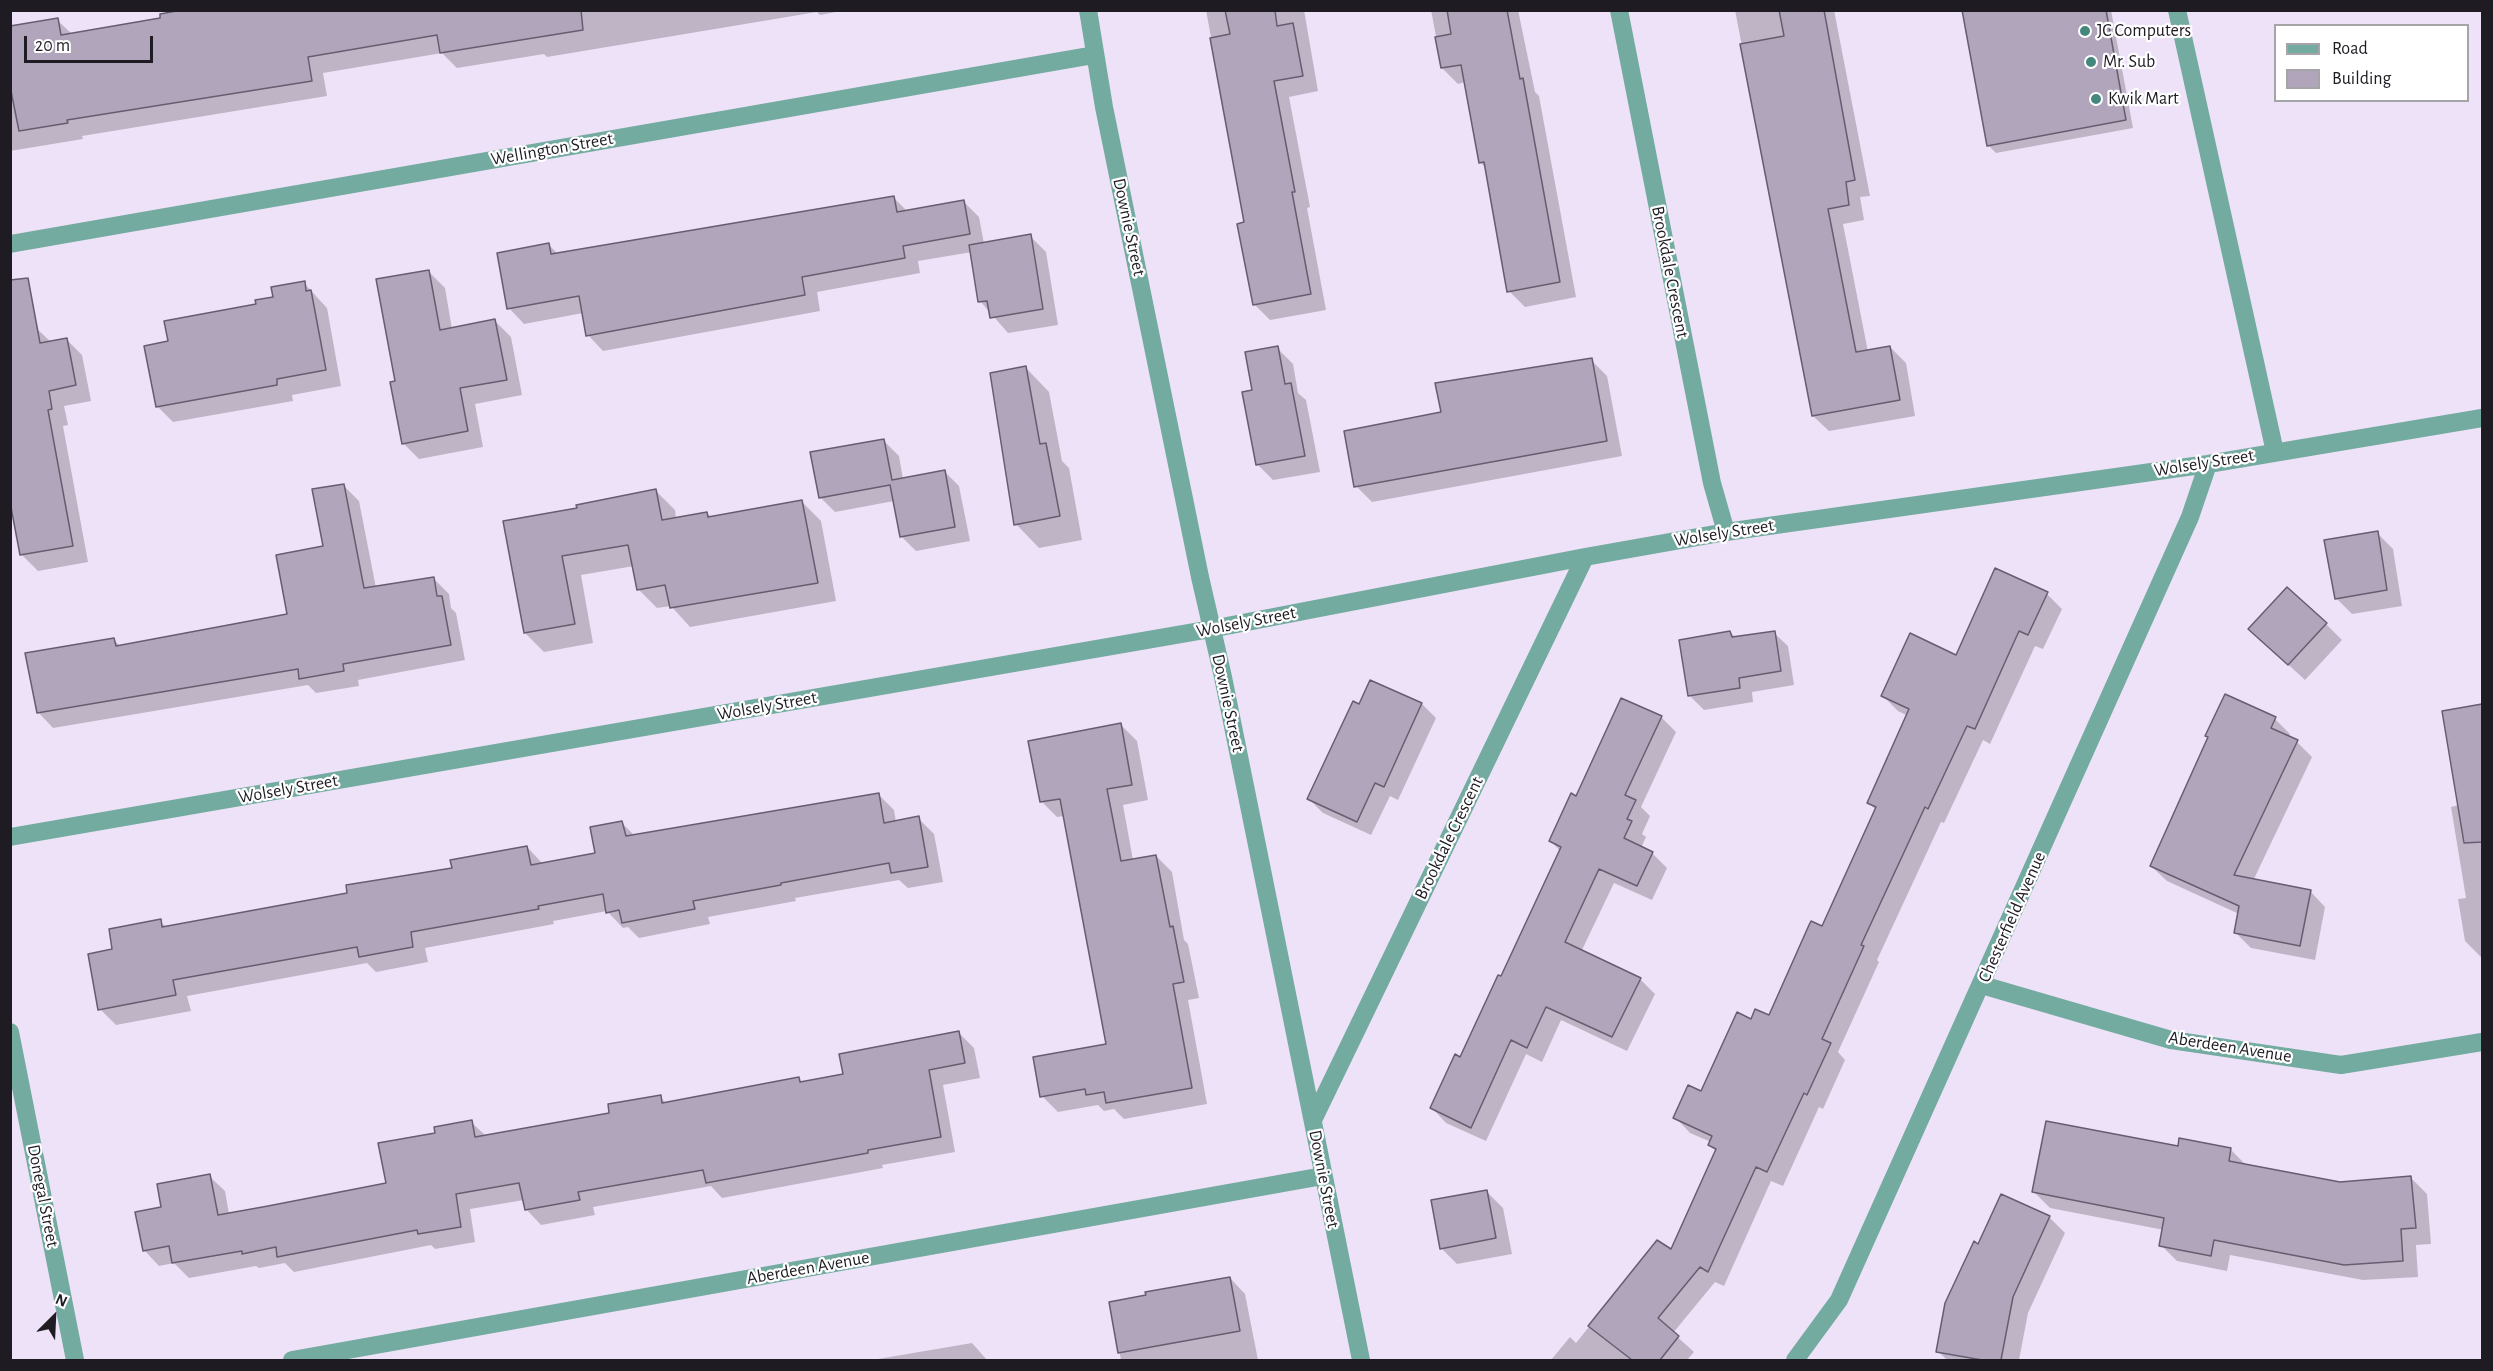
<!DOCTYPE html>
<style>
body{margin:0}
#map{position:relative;width:2493px;height:1371px;overflow:hidden;background:#eee2f8;font-family:"Alegreya Sans",sans-serif}
canvas{display:block}
.frame{position:absolute;inset:0;border:12px solid #1f1b23;pointer-events:none}
.legend{position:absolute;left:2274px;top:24px;width:195px;height:78px;box-sizing:border-box;background:#fff;border:2px solid #a5a4a7;margin:0;padding:8px 10px;list-style:none;font-size:18px;color:#1f1b23}
.legend li{display:flex;align-items:center;gap:12px;height:30px}
.legend b{width:30px;border:2px solid #a5a4a7}
.north{position:absolute;left:24px;top:1287px;width:60px;height:60px;-webkit-text-stroke:4px #fff;paint-order:stroke;rotate:24deg;font-size:16px;font-weight:700;line-height:24px;text-align:center;color:#1f1b23}
.north::after{content:'';display:block;margin:auto;width:21px;height:27px;background:#1f1b23;clip-path:polygon(50% 0,100% 100%,50% 72%,0 100%)}
.scale{position:absolute;left:24px;top:36px;width:129px;height:27px;box-sizing:border-box;border:3px solid #1f1b23;border-top:0;padding-left:8px;font-size:18px;line-height:21px;white-space:nowrap;color:#1f1b23;-webkit-text-stroke:4px #fff;paint-order:stroke}
</style>
<div id="map">
<canvas width="2493" height="1371"></canvas>
<div class="frame"></div>
<ul class="legend">
<li><b style="height:8px;background:#73aba0"></b>Road</li>
<li><b style="height:16px;background:#b0a5ba"></b>Building</li>
</ul>
<div class="north">N</div>
<div class="scale">20 m</div>
</div>
<script>
const ctx = document.querySelector('canvas').getContext('2d');
ctx.lineJoin = 'round';
function fillPath(path, color) { ctx.fillStyle = color; ctx.fill(path, 'evenodd'); }
const shape = rows => new Path2D(rows.map(r => 'M' + r).join(''));
function strokePath(path, color, width, dash) { ctx.strokeStyle = color; ctx.lineWidth = width; ctx.lineCap = dash ? 'butt' : 'round'; ctx.setLineDash(dash || []); ctx.stroke(path); }
function label(font, color, halo, rows, align = 'center') {
  ctx.font = font + ' "Alegreya Sans",sans-serif'; ctx.lineWidth = 4.5; ctx.setLineDash([]); ctx.textBaseline = 'middle'; ctx.strokeStyle = halo; ctx.fillStyle = color; for (const [text, x, y, turn = 0] of rows) {
    ctx.save(); ctx.translate(x, y); ctx.rotate((+turn || 0) * Math.PI / 180); ctx.textAlign = isNaN(turn) ? turn : align; if (halo) ctx.strokeText(text, 0, 0); ctx.fillText(text, 0, 0); ctx.restore();
  }
}
const shadow = shape([
 [191,10,847,10,820,15,817,12,547,57,544,54,457,68,442,53,323,73,327,96,82,136,83,139,10,151,10,28,57,20,72,34,162,19],
 [1206,10,1304,10,1318,91,1289,97,1310,207,1307,208,1326,310,1270,320,1254,304,1245,224],
 [1431,10,1518,10,1535,92,1539,96,1576,297,1525,307,1509,291,1486,168,1480,162,1465,82,1458,84,1442,68],
 [1735,10,1834,10,1870,196,1860,197,1864,220,1843,224,1868,352,1890,347,1906,363,1915,416,1829,431,1813,416],
 [1963,10,2111,10,2133,128,1996,153,1988,145],
 [893,197,908,212,964,202,979,217,984,244,1030,236,1046,252,1058,325,1008,333,980,301,972,252,918,261,920,273,817,292,820,311,603,351,588,335,583,313,524,324,509,308,549,245,559,255],
 [429,272,445,288,452,329,495,321,511,337,522,395,475,404,483,447,419,459,403,443,397,382],
 [304,283,327,308,341,386,292,395,293,401,173,422,157,406,170,342],
 [36,328,51,342,66,339,82,355,91,401,64,406,68,425,63,426,88,562,38,571,22,555],
 [1277,348,1293,364,1298,393,1306,400,1320,472,1273,480,1257,464,1254,391],
 [1591,360,1607,376,1622,456,1372,502,1356,486,1443,414],
 [1026,368,1049,392,1062,461,1069,468,1082,540,1039,548,1016,524],
 [884,441,899,456,903,479,944,471,959,486,970,541,916,551,901,536,894,501,835,512,820,497],
 [344,486,359,501,376,588,433,578,449,594,451,608,456,613,465,660,358,680,359,686,316,693,308,685,53,728,38,712,113,639,121,647,289,615,325,548],
 [656,491,675,510,676,519,707,513,712,518,802,502,821,521,836,601,690,627,671,606,657,608,638,589,634,566,581,575,593,643,544,652,525,633,578,509],
 [2377,533,2393,549,2402,606,2352,614,2336,598],
 [2047,594,2062,609,2043,649,2035,646,1990,744,1983,740,1944,823,1941,822,1877,960,1879,962,1838,1052,1845,1060,1823,1109,1819,1107,1783,1186,1771,1181,1724,1286,1715,1282,1673,1333,1694,1352,1687,1360,1551,1360,1570,1337,1576,1343,1657,1242,1671,1251,1717,1152,1710,1145,1711,1142,1690,1133,1675,1117,1701,1093,1751,1021,1770,1017,1822,928,1876,810,1869,803,1908,716,1898,711,1883,696,1957,657],
 [2326,624,2342,640,2305,680,2266,644],
 [1730,632,1736,638,1774,633,1788,646,1794,685,1752,692,1753,702,1704,710,1690,696],
 [1371,682,1422,704,1436,718,1398,800,1390,796,1371,835,1323,813,1309,799],
 [2482,706,2482,957,2481,957,2465,941,2458,899,2466,898,2451,807,2459,805,2443,713],
 [1661,717,1676,732,1641,807,1650,816,1642,834,1646,837,1641,848,1652,853,1667,868,1652,900,1614,883,1581,952,1640,979,1655,994,1627,1051,1561,1020,1542,1062,1526,1054,1486,1141,1446,1123,1432,1108,1461,1059,1502,978,1560,851,1551,841,1577,798],
 [2275,719,2290,734,2289,738,2297,742,2312,757,2253,881,2310,891,2325,907,2315,960,2251,948,2236,933,2239,914,2167,881,2151,866],
 [1121,725,1137,741,1148,800,1123,805,1133,860,1156,856,1172,872,1184,940,1188,944,1199,998,1188,1000,1207,1104,1124,1119,1114,1109,1104,1111,1098,1105,1058,1112,1042,1096,1108,1045,1064,816,1057,817,1041,801],
 [878,794,894,810,896,822,918,818,934,834,943,882,908,888,899,880,795,898,796,901,708,917,710,924,639,938,628,927,623,928,607,911,553,921,554,924,425,948,428,962,376,972,367,963,187,996,191,1011,116,1025,100,1009,114,951,160,921,167,928,349,894,453,869,527,847,542,863,597,854,622,823,635,836],
 [959,1033,974,1048,980,1078,943,1085,955,1152,882,1165,883,1168,722,1198,711,1186,593,1207,595,1215,541,1225,526,1209,524,1200,470,1209,475,1242,435,1249,431,1245,294,1272,285,1263,259,1268,256,1266,189,1278,174,1263,159,1266,144,1250,163,1208,209,1176,225,1191,229,1214,387,1184,436,1134,471,1122,486,1136,611,1114,660,1097,667,1104,799,1079,803,1083,844,1075],
 [2179,1148,2231,1150,2247,1166,2340,1184,2411,1178,2427,1194,2431,1244,2416,1245,2418,1277,2363,1280,2230,1255,2227,1271,2177,1261,2161,1245,2164,1230,2050,1208,2034,1192],
 [1487,1192,1503,1208,1512,1254,1457,1264,1441,1248],
 [2049,1217,2065,1233,2028,1313,2019,1360,1947,1360,1938,1351,1978,1246],
 [1230,1278,1245,1294,1258,1360,1121,1360,1111,1303],
 [972,1343,987,1360,872,1360]
]);
const building = shape([
 [182,10,581,10,583,30,440,53,437,35,308,57,312,81,67,120,68,123,19,131,10,86,10,26,58,18,61,35,160,18,160,14,182,10],
 [1225,10,1275,10,1277,26,1293,23,1303,76,1274,81,1295,192,1292,192,1311,294,1253,305,1237,224,1244,222,1210,38,1230,34,1225,10],
 [1447,10,1507,10,1520,79,1523,78,1560,282,1507,292,1484,162,1479,163,1461,65,1441,68,1435,37,1451,34,1447,10],
 [1779,10,1824,10,1855,180,1846,182,1849,205,1828,209,1856,352,1890,346,1900,400,1812,416,1740,44,1784,36,1779,10],
 [1962,10,2106,10,2126,120,1987,146,1962,10],
 [894,196,897,212,964,200,970,234,903,246,905,258,802,277,805,295,586,336,579,296,507,309,497,253,549,243,551,254,894,196],
 [1031,234,1043,309,990,318,987,301,978,302,969,245,1031,234],
 [429,270,440,330,495,319,507,380,460,388,468,431,402,444,390,382,395,381,376,279,429,270],
 [28,278,40,343,67,338,76,385,49,391,52,409,48,410,73,546,20,555,10,502,10,280,28,278],
 [305,281,306,291,311,290,326,370,277,379,277,385,156,407,144,346,168,341,164,321,256,304,255,300,273,297,271,287,305,281],
 [1278,346,1285,384,1291,383,1305,456,1256,465,1242,392,1252,390,1245,352,1278,346],
 [1592,358,1607,441,1354,487,1344,431,1441,412,1435,383,1592,358],
 [1026,366,1040,444,1046,443,1060,516,1014,525,990,373,1026,366],
 [884,439,892,480,945,470,955,527,900,537,890,485,819,498,810,452,884,439],
 [344,484,364,588,434,577,437,596,442,596,451,645,343,664,344,671,299,679,298,669,37,713,25,653,114,638,116,646,287,614,276,555,323,546,312,489,344,484],
 [656,489,662,520,707,512,708,517,802,500,818,583,670,608,665,585,637,590,628,545,562,556,575,624,524,633,503,521,577,508,576,505,656,489],
 [2378,531,2387,590,2335,599,2324,540,2378,531],
 [1995,568,2048,592,2028,635,2019,631,1975,729,1967,726,1928,809,1925,807,1861,945,1864,946,1822,1039,1831,1043,1807,1095,1804,1093,1767,1172,1756,1167,1708,1272,1700,1267,1658,1318,1679,1336,1660,1360,1632,1360,1588,1326,1657,1240,1671,1249,1716,1149,1708,1145,1712,1136,1673,1118,1688,1085,1701,1091,1737,1012,1751,1019,1755,1009,1769,1015,1809,925,1811,921,1822,926,1876,807,1867,803,1909,709,1881,696,1910,633,1956,655,1995,568],
 [2287,587,2327,623,2288,665,2248,629,2287,587],
 [1730,631,1732,637,1775,631,1781,671,1739,678,1740,688,1688,696,1679,640,1730,631],
 [1370,680,1422,703,1384,787,1375,783,1357,822,1307,799,1353,701,1359,704,1370,680],
 [2225,694,2276,717,2271,728,2298,740,2234,875,2311,890,2300,946,2234,933,2239,906,2150,866,2208,737,2205,736,2225,694],
 [1621,698,1662,716,1625,795,1636,800,1627,819,1632,821,1624,838,1653,852,1637,886,1599,869,1565,942,1641,978,1612,1037,1546,1007,1527,1048,1511,1040,1471,1128,1430,1108,1455,1054,1460,1057,1498,975,1501,976,1561,847,1549,841,1571,793,1576,796,1621,698],
 [2482,704,2482,842,2464,843,2442,711,2482,704],
 [1121,723,1132,785,1107,789,1121,861,1156,855,1170,927,1173,926,1184,982,1173,984,1192,1088,1106,1103,1104,1092,1086,1095,1085,1089,1040,1097,1033,1057,1106,1044,1060,799,1040,802,1028,741,1121,723],
 [879,793,884,823,919,816,928,867,891,873,889,863,781,883,781,885,693,901,695,909,622,923,619,910,606,913,603,894,538,906,539,909,411,932,413,947,359,957,357,947,173,980,176,995,98,1010,88,954,112,949,109,929,161,919,162,927,347,893,346,885,452,868,450,860,527,846,531,865,595,853,590,827,622,821,626,836,879,793],
 [959,1031,965,1063,929,1070,941,1137,868,1150,868,1153,706,1183,703,1170,578,1192,580,1200,525,1210,519,1183,456,1194,461,1227,418,1234,417,1230,277,1257,276,1247,242,1254,242,1251,172,1263,169,1246,143,1251,135,1212,161,1207,157,1184,210,1174,218,1215,268,1206,386,1183,378,1143,435,1133,434,1127,472,1120,475,1137,609,1113,608,1104,661,1095,662,1103,799,1077,800,1082,843,1074,839,1054,959,1031],
 [2046,1121,2178,1146,2179,1138,2231,1148,2229,1161,2340,1182,2411,1176,2416,1228,2401,1229,2403,1261,2344,1265,2214,1240,2211,1256,2159,1246,2164,1218,2032,1192,2046,1121],
 [1487,1190,1496,1238,1440,1249,1431,1200,1487,1190],
 [2001,1194,2050,1216,2013,1297,2001,1360,1982,1360,1936,1352,1945,1303,1974,1241,1978,1244,2001,1194],
 [1230,1277,1240,1331,1118,1353,1109,1302,1146,1295,1145,1292,1230,1277]
]);
const minor = shape([
 [1088,10,1104,107,1200,577,1223,677,1361,1360],
 [1619,10,1712,483,1726,532],
 [2177,10,2275,452],
 [10,244,1094,55],
 [10,837,1211,629,1585,557,1726,532,2208,464,2482,418],
 [1982,985,2171,1040,2341,1065,2482,1042],
 [10,1032,75,1360],
 [1313,1120,1585,557],
 [292,1360,1323,1176],
 [1795,1360,1839,1300,2190,517,2208,464]
]);
const markers = [
 [2085,31,6,"#44887d"],
 [2091,62,6,"#44887d"],
 [2096,99,6,"#44887d"]
];
const poiNames = [
 ["JC Computers",2097,31],
 ["Mr. Sub",2103,62],
 ["Kwik Mart",2108,99]
];
const streetNames = [
 ["Wellington Street",552,149,-10],
 ["Downie Street",1129,227,78],
 ["Brookdale Crescent",1670,272,79],
 ["Wolsely Street",2204,463,-9],
 ["Wolsely Street",1724,533,-9],
 ["Wolsely Street",1246,622,-11],
 ["Downie Street",1228,703,78],
 ["Wolsely Street",767,706,-10],
 ["Wolsely Street",288,789,-10],
 ["Brookdale Crescent",1449,838,-64],
 ["Chesterfield Avenue",2012,917,-66],
 ["Aberdeen Avenue",2230,1047,9],
 ["Downie Street",1324,1179,79],
 ["Donegal Street",43,1196,79],
 ["Aberdeen Avenue",808,1268,-10]
];
fillPath(shadow, '#0003');
fillPath(building, '#b0a5ba');
strokePath(building, '#675d70', 1.5);
strokePath(minor, '#73aba0', 18);
for (const [x, y, r, color] of markers) { const dot = new Path2D(); dot.arc(x, y, r, 0, 2 * Math.PI); ctx.fillStyle = color; ctx.fill(dot); strokePath(dot, '#fff', 2); }
label('18px', '#1f1b23', '#fff', poiNames, 'left');
label('18px', '#1f1b23', '#fff', streetNames);
</script>
